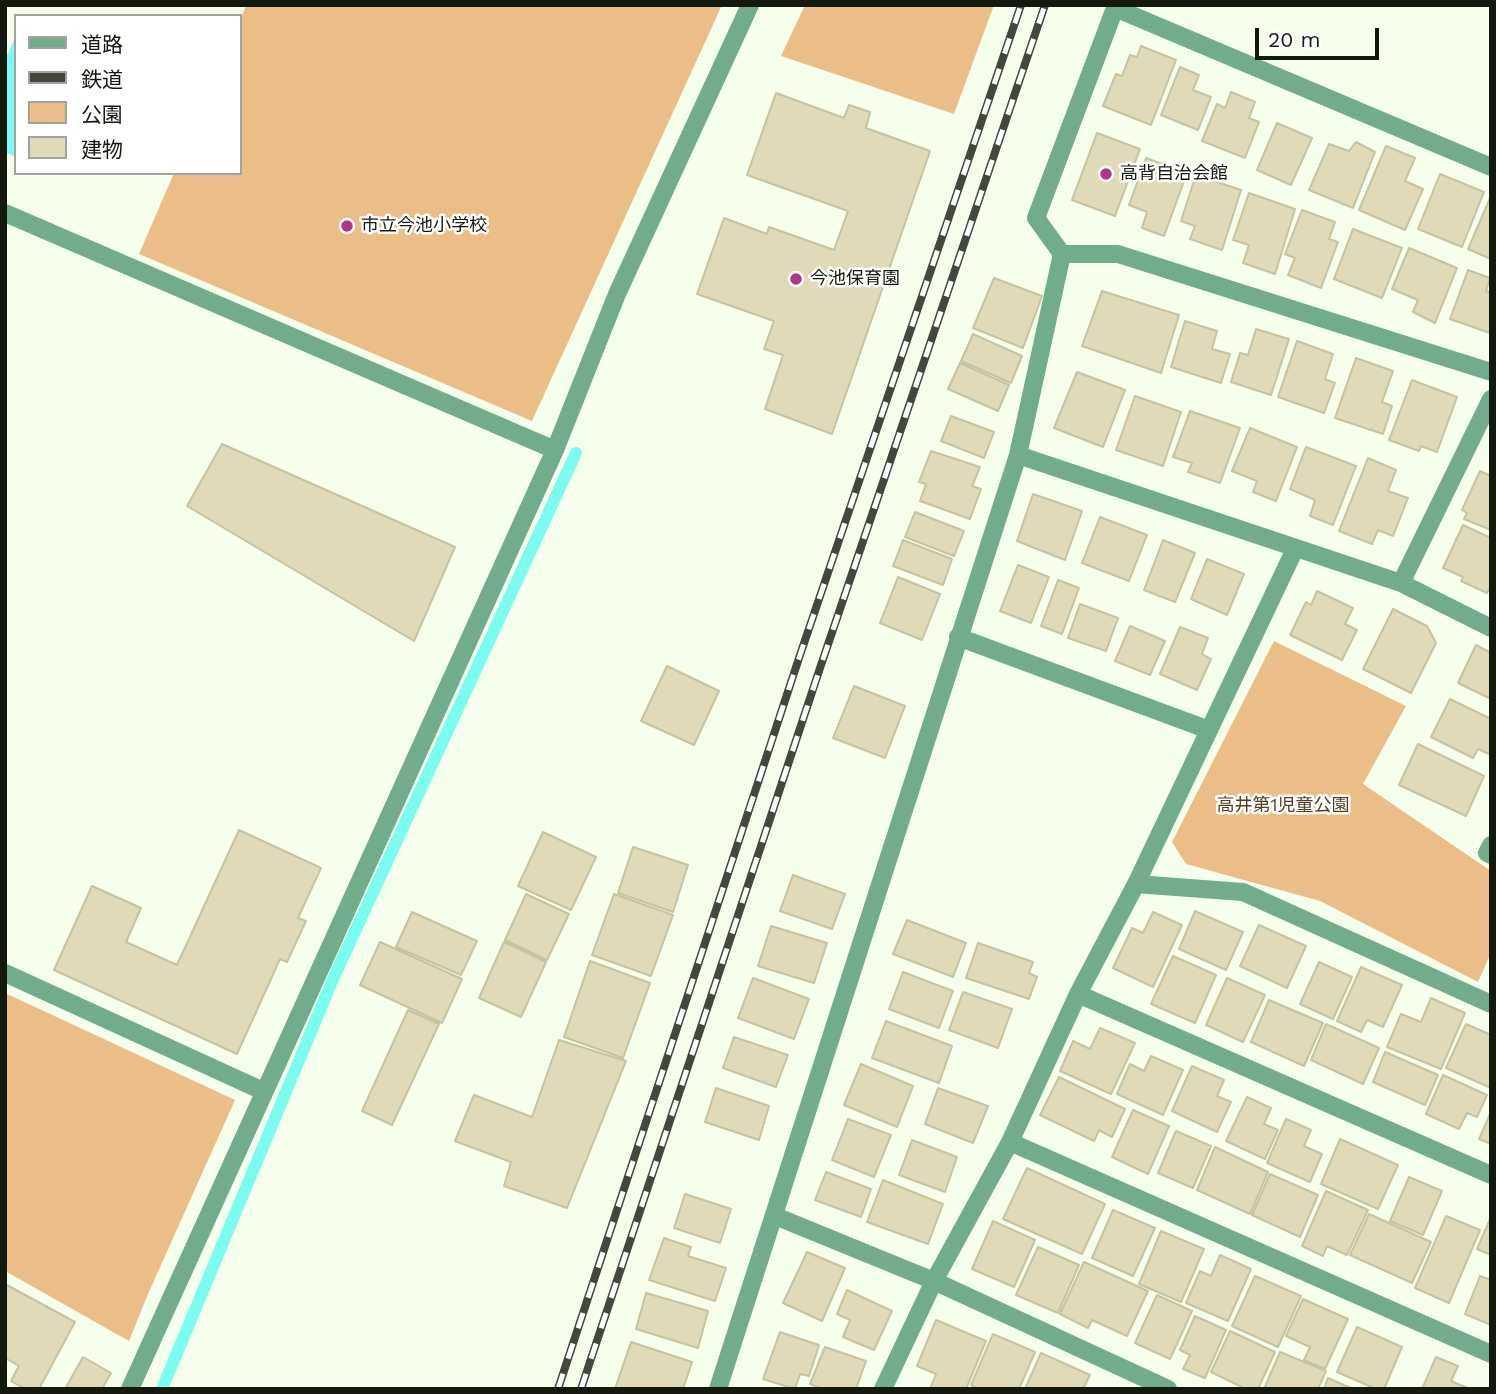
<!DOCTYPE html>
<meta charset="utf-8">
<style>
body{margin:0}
#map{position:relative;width:1496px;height:1394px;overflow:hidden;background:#f5ffec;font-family:"Work Sans","Noto Sans JP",sans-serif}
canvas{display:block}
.frame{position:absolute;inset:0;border:7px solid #14190e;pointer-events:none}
.legend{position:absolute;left:14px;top:14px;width:228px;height:161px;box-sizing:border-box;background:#fff;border:2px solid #a1a39f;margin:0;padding:9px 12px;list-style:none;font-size:21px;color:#14190e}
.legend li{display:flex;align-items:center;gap:14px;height:35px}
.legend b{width:35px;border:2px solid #a1a39f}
.scale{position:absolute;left:1255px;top:28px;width:124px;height:32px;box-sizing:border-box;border:4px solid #14190e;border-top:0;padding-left:9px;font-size:21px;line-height:24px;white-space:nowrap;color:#14190e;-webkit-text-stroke:5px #fff;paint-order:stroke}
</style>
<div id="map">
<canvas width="1496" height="1394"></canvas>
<div class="frame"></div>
<ul class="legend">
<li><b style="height:9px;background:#72ad8b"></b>道路</li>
<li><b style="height:9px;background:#42483b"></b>鉄道</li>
<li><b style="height:19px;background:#ecbe87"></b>公園</li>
<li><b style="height:19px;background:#e0dab8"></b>建物</li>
</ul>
<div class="scale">20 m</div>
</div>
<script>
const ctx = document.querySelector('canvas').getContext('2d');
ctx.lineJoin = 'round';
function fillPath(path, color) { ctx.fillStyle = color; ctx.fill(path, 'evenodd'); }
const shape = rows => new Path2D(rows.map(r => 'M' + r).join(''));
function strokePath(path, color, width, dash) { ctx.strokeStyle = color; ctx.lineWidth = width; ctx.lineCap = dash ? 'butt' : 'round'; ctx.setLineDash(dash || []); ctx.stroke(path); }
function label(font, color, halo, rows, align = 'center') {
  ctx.font = font + ' "Work Sans","Noto Sans JP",sans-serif'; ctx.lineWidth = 5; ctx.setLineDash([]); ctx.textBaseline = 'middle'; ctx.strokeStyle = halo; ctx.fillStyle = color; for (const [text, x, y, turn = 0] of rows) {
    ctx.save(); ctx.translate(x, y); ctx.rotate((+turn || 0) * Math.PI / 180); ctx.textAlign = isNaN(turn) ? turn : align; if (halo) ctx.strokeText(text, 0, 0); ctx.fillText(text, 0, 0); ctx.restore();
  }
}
const green = shape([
 [246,5,722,5,532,421,139,254,174,173,240,173,240,21],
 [805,5,994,5,954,114,781,56],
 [1274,641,1406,706,1363,784,1491,871,1491,953,1478,982,1320,901,1186,864,1172,842],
 [5,993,235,1100,148,1294,129,1341,5,1271]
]);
const water = shape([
 [16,37,16,157,5,152,5,59]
]);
const stream = shape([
 [162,1389,333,979,576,453]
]);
const building = shape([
 [1141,46,1176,60,1151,125,1103,106,1116,74,1122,76,1130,55,1137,57,1141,46],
 [1180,67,1199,75,1193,90,1211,97,1198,130,1161,115,1180,67],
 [1231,92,1255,102,1249,118,1259,122,1245,158,1202,141,1217,104,1225,108,1231,92],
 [776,93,844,118,849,105,870,112,866,128,930,151,832,434,765,409,783,355,764,349,774,321,697,294,724,218,767,234,769,227,834,250,848,211,747,175,776,93],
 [1277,123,1312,138,1291,185,1257,170,1277,123],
 [1097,133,1140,149,1115,216,1072,200,1097,133],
 [1356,142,1375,152,1353,208,1309,190,1329,144,1349,151,1356,142],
 [1386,146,1415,158,1405,181,1423,189,1405,230,1359,210,1386,146],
 [1146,158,1187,173,1164,236,1142,228,1147,212,1129,205,1146,158],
 [1440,174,1484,192,1462,247,1418,229,1440,174],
 [1196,175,1241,190,1222,250,1190,239,1195,226,1181,221,1196,175],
 [1249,193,1295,209,1275,274,1243,263,1249,245,1233,240,1249,193],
 [1491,196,1491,259,1468,249,1491,196],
 [1302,210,1335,222,1329,239,1338,242,1321,288,1288,275,1295,258,1285,254,1302,210],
 [1353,229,1402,248,1382,298,1334,279,1353,229],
 [1409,248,1457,268,1435,323,1413,312,1418,300,1392,289,1409,248],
 [1468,270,1490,278,1486,291,1491,293,1490,333,1450,319,1468,270],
 [994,278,1042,296,1023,348,973,328,994,278],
 [1102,291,1179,315,1161,373,1082,346,1102,291],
 [1185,321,1217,331,1212,349,1230,354,1221,383,1171,367,1185,321],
 [1256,329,1289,339,1271,395,1231,382,1240,353,1248,355,1256,329],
 [973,334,1022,356,1011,383,961,361,973,334],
 [1297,341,1333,354,1325,379,1335,383,1324,413,1278,397,1297,341],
 [1356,358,1393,371,1382,402,1392,406,1383,434,1335,418,1356,358],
 [960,363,1009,385,998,411,948,389,960,363],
 [1077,372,1125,390,1103,447,1054,428,1077,372],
 [1412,380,1457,397,1437,452,1421,446,1419,451,1389,440,1412,380],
 [1135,396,1181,412,1163,466,1116,450,1135,396],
 [1190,411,1240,428,1220,483,1188,472,1192,463,1173,457,1190,411],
 [951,416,994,432,984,458,941,441,951,416],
 [1250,428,1297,447,1276,501,1253,492,1257,481,1232,471,1250,428],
 [222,444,455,547,414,641,187,506,222,444],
 [1306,447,1356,466,1333,525,1310,516,1315,500,1290,489,1306,447],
 [931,451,980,467,972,486,981,489,970,519,920,501,926,484,919,482,931,451],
 [1368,458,1396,470,1388,491,1408,498,1393,536,1378,530,1372,544,1339,531,1368,458],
 [1480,471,1491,476,1491,530,1464,519,1467,513,1462,510,1480,471],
 [1033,494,1082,511,1065,560,1017,541,1033,494],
 [915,512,964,531,954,556,905,537,915,512],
 [1100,517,1147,535,1129,581,1082,563,1100,517],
 [1463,525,1491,538,1491,586,1487,593,1461,581,1463,577,1443,568,1463,525],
 [903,540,952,559,943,585,893,566,903,540],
 [1163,540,1195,553,1175,602,1144,590,1163,540],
 [1207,559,1244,574,1227,615,1191,599,1207,559],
 [1018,565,1049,577,1031,623,1000,611,1018,565],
 [898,577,940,594,922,640,880,623,898,577],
 [1058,580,1079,588,1062,634,1041,626,1058,580],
 [1317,591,1353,608,1345,624,1357,630,1342,660,1290,635,1306,602,1311,605,1317,591],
 [1080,604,1118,618,1106,651,1068,638,1080,604],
 [1393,609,1427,626,1436,643,1411,693,1363,669,1393,609],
 [1130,626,1165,641,1150,675,1115,661,1130,626],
 [1180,627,1208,638,1202,654,1211,659,1197,690,1160,674,1180,627],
 [1476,645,1491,653,1491,699,1458,683,1476,645],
 [667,666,719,691,694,745,641,721,667,666],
 [854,686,905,706,885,758,833,738,854,686],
 [1450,699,1491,719,1491,755,1478,749,1473,758,1431,737,1450,699],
 [1418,744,1484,776,1466,816,1399,785,1418,744],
 [239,830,321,868,298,918,306,921,287,962,280,959,237,1054,54,970,92,886,141,908,126,942,177,965,239,830],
 [543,832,596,857,571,910,518,886,543,832],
 [633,847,688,865,673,912,618,893,633,847],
 [793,875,845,894,832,929,780,911,793,875],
 [526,894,569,914,547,960,505,940,526,894],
 [614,894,673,915,651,976,592,955,614,894],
 [1195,911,1243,932,1226,970,1179,949,1195,911],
 [412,912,477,941,461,975,396,947,412,912],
 [1153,912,1182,925,1153,987,1113,968,1132,928,1143,933,1153,912],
 [907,920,966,943,953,977,893,954,907,920],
 [1259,925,1306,946,1287,988,1240,966,1259,925],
 [771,926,827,943,814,983,758,966,771,926],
 [380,942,462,979,442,1023,360,985,380,942],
 [504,942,546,962,521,1017,479,998,504,942],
 [978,943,1033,962,1029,973,1037,977,1029,999,966,978,978,943],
 [1173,956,1216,975,1195,1023,1151,1004,1173,956],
 [590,961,650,983,623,1058,564,1037,590,961],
 [1319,962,1352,977,1333,1019,1300,1004,1319,962],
 [1361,967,1402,985,1383,1027,1367,1020,1361,1032,1337,1021,1361,967],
 [903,972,953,991,939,1028,889,1009,903,972],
 [753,978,809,999,794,1039,738,1018,753,978],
 [1227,978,1265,995,1243,1042,1206,1025,1227,978],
 [963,992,1012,1009,998,1048,949,1030,963,992],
 [1431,998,1465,1013,1441,1069,1387,1047,1401,1014,1421,1022,1431,998],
 [1269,1000,1323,1023,1304,1066,1251,1042,1269,1000],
 [408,1010,439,1024,392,1125,362,1111,408,1010],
 [886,1021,952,1046,939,1083,872,1058,886,1021],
 [1326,1024,1379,1048,1363,1084,1311,1060,1326,1024],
 [1466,1024,1491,1035,1491,1088,1446,1068,1466,1024],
 [1100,1028,1135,1043,1111,1094,1060,1071,1073,1041,1090,1049,1100,1028],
 [734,1037,788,1055,776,1087,723,1068,734,1037],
 [559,1040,626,1061,567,1208,504,1186,511,1162,455,1141,474,1095,532,1117,559,1040],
 [1385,1052,1438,1075,1425,1105,1373,1082,1385,1052],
 [1151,1056,1183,1070,1163,1115,1117,1094,1130,1064,1144,1071,1151,1056],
 [861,1064,913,1086,897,1127,844,1105,861,1064],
 [1192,1066,1224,1080,1217,1096,1231,1102,1217,1132,1172,1111,1192,1066],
 [1443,1075,1487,1095,1477,1117,1467,1113,1459,1129,1426,1114,1443,1075],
 [1059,1077,1125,1109,1112,1137,1099,1130,1094,1141,1040,1115,1059,1077],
 [716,1088,769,1106,759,1140,705,1122,716,1088],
 [938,1088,988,1106,973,1143,925,1124,938,1088],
 [1247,1097,1271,1108,1264,1124,1278,1130,1265,1159,1226,1141,1247,1097],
 [1133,1110,1169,1126,1148,1174,1112,1157,1133,1110],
 [1491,1112,1491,1144,1479,1139,1491,1112],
 [848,1119,891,1135,874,1177,832,1160,848,1119],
 [1286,1119,1311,1130,1304,1146,1322,1154,1310,1182,1267,1163,1286,1119],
 [1176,1131,1211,1146,1193,1188,1158,1173,1176,1131],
 [1340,1139,1398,1165,1378,1209,1321,1184,1340,1139],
 [912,1140,957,1157,945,1192,899,1175,912,1140],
 [1215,1147,1268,1172,1250,1214,1197,1190,1215,1147],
 [1027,1168,1105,1204,1082,1254,1003,1219,1027,1168],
 [826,1172,871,1189,861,1217,815,1200,826,1172],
 [1270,1174,1318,1195,1300,1237,1252,1215,1270,1174],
 [1409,1177,1442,1191,1423,1235,1390,1221,1409,1177],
 [883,1180,943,1204,928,1244,867,1222,883,1180],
 [1326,1191,1368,1210,1347,1255,1327,1246,1323,1256,1302,1246,1326,1191],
 [685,1194,731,1209,720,1243,674,1228,685,1194],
 [1113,1210,1155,1228,1133,1276,1092,1258,1113,1210],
 [1369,1214,1431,1242,1412,1283,1350,1255,1369,1214],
 [1446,1216,1480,1230,1449,1303,1415,1288,1446,1216],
 [1491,1217,1491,1255,1477,1249,1491,1217],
 [993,1221,1035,1240,1014,1287,972,1269,993,1221],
 [1161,1231,1204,1249,1181,1302,1139,1284,1161,1231],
 [664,1238,691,1247,688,1256,726,1268,715,1301,649,1280,664,1238],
 [1038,1247,1079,1265,1058,1313,1016,1295,1038,1247],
 [807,1252,845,1268,822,1321,783,1303,807,1252],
 [1220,1255,1251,1269,1228,1321,1186,1303,1200,1271,1211,1276,1220,1255],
 [1084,1262,1148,1291,1127,1336,1092,1320,1088,1328,1060,1314,1084,1262],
 [1255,1276,1301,1296,1278,1347,1232,1326,1255,1276],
 [1480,1276,1491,1280,1491,1325,1465,1314,1480,1276],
 [5,1284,75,1322,39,1389,25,1389,11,1381,19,1366,5,1358,5,1284],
 [847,1290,892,1311,874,1350,843,1337,850,1320,837,1314,847,1290],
 [646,1293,708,1311,698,1348,636,1329,646,1293],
 [1157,1295,1192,1311,1170,1359,1135,1343,1157,1295],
 [1303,1299,1348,1319,1325,1369,1304,1360,1310,1347,1286,1336,1303,1299],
 [1195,1316,1226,1330,1205,1378,1183,1369,1190,1355,1180,1350,1195,1316],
 [936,1320,986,1341,966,1389,930,1389,936,1374,917,1366,936,1320],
 [1357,1327,1402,1347,1384,1389,1376,1389,1337,1372,1357,1327],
 [1230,1331,1275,1352,1258,1389,1246,1389,1211,1372,1230,1331],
 [780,1332,819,1345,809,1376,800,1374,795,1389,763,1379,780,1332],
 [993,1334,1035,1352,1019,1389,979,1389,971,1385,993,1334],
 [631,1342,692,1362,683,1389,615,1389,631,1342],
 [825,1347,866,1361,856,1389,823,1389,810,1384,825,1347],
 [1280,1352,1326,1371,1318,1389,1264,1389,1280,1352],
 [1041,1353,1090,1375,1083,1389,1025,1389,1041,1353],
 [83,1357,111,1373,102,1389,65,1389,83,1357],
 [1436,1357,1458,1366,1451,1381,1470,1389,1422,1389,1436,1357],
 [1328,1378,1353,1389,1324,1389,1328,1378]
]);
const street = shape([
 [5,213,555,450],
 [1062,254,1118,254,1491,372],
 [1018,455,1401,583,1491,628],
 [1401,583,1491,399],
 [958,637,1209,730],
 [1491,845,1487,853,1491,855],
 [1136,884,1243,892,1491,1004],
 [5,973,263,1091],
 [1078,994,1491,1175],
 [1010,1142,1491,1354],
 [775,1216,934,1281,1168,1389],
 [130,1389,555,450,617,294,750,5],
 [718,1389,1018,455,1062,254,1036,218,1115,8,1491,167],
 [883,1389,934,1281,1010,1142,1078,994,1136,884,1295,549]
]);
const rail = shape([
 [558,1389,800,655,1021,5],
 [581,1389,820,668,1045,5]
]);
const markers = [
 [1106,174,7,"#b23687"],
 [347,226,7,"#b23687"],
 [796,279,7,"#b23687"]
];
const poiNames = [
 ["高背自治会館",1120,174],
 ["市立今池小学校",361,226],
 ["今池保育園",810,279]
];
const parkNames = [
 ["高井第1児童公園",1283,806]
];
fillPath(green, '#ecbe87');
fillPath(water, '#7afcf0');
strokePath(stream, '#7afcf0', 12);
fillPath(building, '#e0dab8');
strokePath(building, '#c7c2a0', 2);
strokePath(street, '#72ad8b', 18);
strokePath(rail, '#42483b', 8);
strokePath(rail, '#fff', 5, [16]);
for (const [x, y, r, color] of markers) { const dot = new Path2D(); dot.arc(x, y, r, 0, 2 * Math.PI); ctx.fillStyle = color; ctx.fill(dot); strokePath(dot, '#fff', 2.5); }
label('18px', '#14190e', '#fff', poiNames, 'left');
label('18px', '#583e1e', '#fff', parkNames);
</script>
